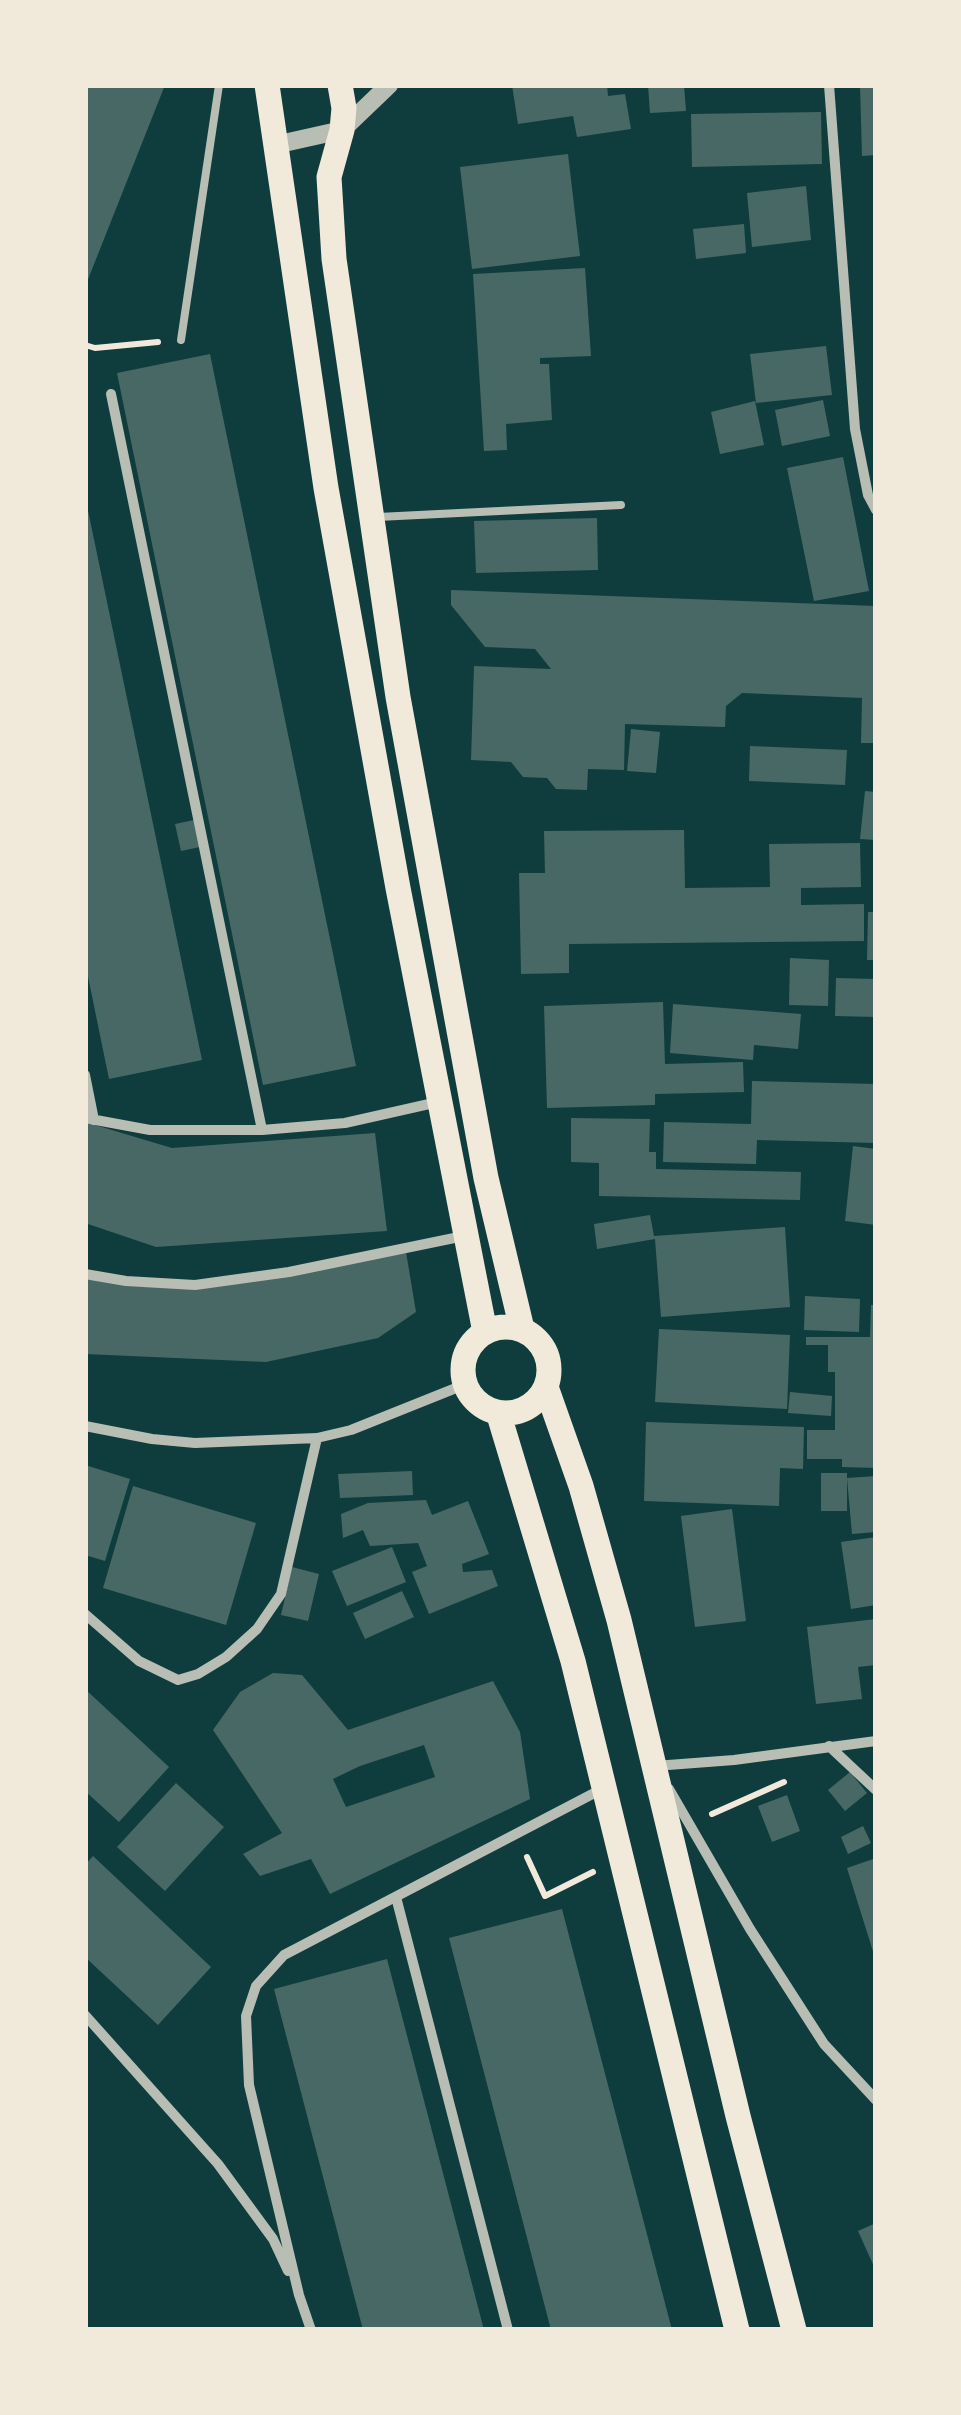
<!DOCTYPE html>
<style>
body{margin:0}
#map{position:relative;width:961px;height:2415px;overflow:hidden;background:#0f3d3e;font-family:Literata,serif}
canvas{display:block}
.frame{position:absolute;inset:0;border:88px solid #f1e9da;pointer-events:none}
</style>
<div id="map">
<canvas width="961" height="2415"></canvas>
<div class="frame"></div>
</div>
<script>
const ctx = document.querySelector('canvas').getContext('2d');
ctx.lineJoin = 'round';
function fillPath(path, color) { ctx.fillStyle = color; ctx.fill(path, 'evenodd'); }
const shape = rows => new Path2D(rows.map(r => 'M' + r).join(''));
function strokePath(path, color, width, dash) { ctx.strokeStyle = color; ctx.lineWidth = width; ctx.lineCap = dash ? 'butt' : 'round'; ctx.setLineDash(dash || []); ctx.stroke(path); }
const building = shape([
 [85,85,165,85,85,287],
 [512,85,607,85,608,96,625,94,631,129,577,137,573,116,518,124],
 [648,85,684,85,686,111,650,113],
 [860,85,876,85,876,155,862,156],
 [821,112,822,164,692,167,691,114],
 [568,154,580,256,472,269,460,167],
 [806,186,811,240,752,247,747,193],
 [744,224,746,253,696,259,693,229],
 [585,268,591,356,540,358,540,364,549,364,552,420,506,424,507,450,484,451,473,274],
 [826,346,832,395,756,403,750,354],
 [210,354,356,1066,263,1085,117,373],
 [823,400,830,436,782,446,775,410],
 [755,401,764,445,720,454,711,412],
 [843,457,869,591,814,601,787,468],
 [85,496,202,1060,109,1079,85,962],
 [597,518,598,570,476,573,474,521],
 [451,590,876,606,876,743,861,743,862,698,742,693,726,706,725,727,625,724,624,770,588,769,587,790,556,789,547,778,523,777,511,762,471,760,474,666,551,669,535,649,485,647,451,605],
 [631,729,660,732,656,773,627,771],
 [750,746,847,750,845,785,749,781],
 [865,791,876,792,876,840,860,839],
 [194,820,200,847,181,851,175,824],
 [684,830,685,888,770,887,769,844,860,843,861,887,801,888,801,905,864,904,864,941,569,944,569,973,521,974,519,873,545,873,544,831],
 [868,912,876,912,876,960,867,960],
 [790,958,829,960,828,1006,789,1005],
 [836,978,876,979,876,1017,835,1016],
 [663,1002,665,1064,743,1062,744,1092,655,1094,655,1105,547,1108,544,1006],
 [673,1004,801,1014,798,1049,754,1045,753,1060,670,1053],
 [752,1081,876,1084,876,1143,757,1140,756,1164,663,1162,664,1122,751,1124],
 [571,1118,650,1119,649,1152,656,1152,656,1169,801,1172,800,1200,599,1196,599,1163,571,1162],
 [85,1122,172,1148,375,1133,387,1231,156,1247,85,1223],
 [853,1146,876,1149,876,1225,845,1221],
 [650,1215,654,1236,785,1227,790,1307,661,1317,655,1239,597,1249,594,1224],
 [406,1252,416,1312,378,1338,266,1362,85,1354,85,1279,201,1288],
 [805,1296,860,1299,859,1332,804,1330],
 [871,1305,876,1305,876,1468,842,1467,842,1459,807,1459,807,1430,835,1430,835,1372,828,1372,828,1345,806,1345,806,1337,870,1337],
 [659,1329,790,1335,787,1409,655,1402],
 [790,1392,832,1396,831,1416,788,1413],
 [646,1422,804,1427,803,1469,780,1468,779,1506,644,1501],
 [85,1465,130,1479,105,1561,85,1555],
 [412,1471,413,1495,340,1498,338,1474],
 [821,1473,847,1473,847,1511,821,1511],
 [876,1476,876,1532,852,1534,847,1478],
 [133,1486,256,1523,226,1625,103,1588],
 [426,1500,432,1515,468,1501,489,1554,462,1564,463,1572,492,1570,498,1586,429,1614,412,1572,427,1566,418,1543,370,1546,363,1530,343,1538,341,1514,368,1503],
 [732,1509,746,1621,695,1627,681,1516],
 [876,1537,876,1605,851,1609,841,1542],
 [392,1547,406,1582,347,1606,332,1571],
 [292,1567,319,1574,308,1621,281,1615],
 [402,1591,414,1617,365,1639,353,1613],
 [876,1619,876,1665,858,1667,862,1699,816,1704,807,1627],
 [273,1673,302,1675,348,1730,493,1681,520,1732,530,1799,330,1894,311,1859,260,1876,243,1854,282,1833,213,1730,240,1692],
 [424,1745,435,1777,346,1807,333,1779,360,1766],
 [85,1689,169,1767,119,1822,85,1791],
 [850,1772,867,1793,845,1811,828,1790],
 [176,1783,224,1827,165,1891,117,1847],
 [787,1795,800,1831,772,1842,758,1806],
 [863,1826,871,1843,848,1854,841,1837],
 [93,1856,211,1967,158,2025,85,1957,85,1865],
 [876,1858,876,1958,875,1958,847,1868],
 [562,1909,672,2330,551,2330,449,1938],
 [387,1959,484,2330,363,2330,274,1989],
 [876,2223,876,2271,858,2231]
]);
const path = shape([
 [85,345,95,348,158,342],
 [712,1814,784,1782],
 [527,1857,545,1896,593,1872]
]);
const service = shape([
 [181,340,219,85],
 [378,517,621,505]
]);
const minor = shape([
 [829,85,855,429,868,495,876,510],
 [111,394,262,1130],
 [85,1075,94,1120],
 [85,1118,150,1130,262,1130,345,1123,438,1102],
 [85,1274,126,1281,195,1285,289,1272,464,1236],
 [85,1426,152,1439,195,1443,317,1438,351,1430,466,1384],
 [85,1614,139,1661,178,1680,198,1674,226,1657,257,1629,281,1594,317,1438],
 [829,1746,876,1790],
 [655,1766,734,1760,876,1741],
 [669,1789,750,1929,824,2044,876,2100],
 [396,1897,508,2330],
 [85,2015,218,2164,273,2239,288,2271],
 [311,2330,299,2295,249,2085,246,2016,256,1986,284,1955,602,1789]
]);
const tertiary = shape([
 [275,145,342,130,389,85]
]);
const primary = shape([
 [267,85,326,488,398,888,485,1332],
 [340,85,344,108,342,130,329,177,334,259,398,697,486,1178,522,1329],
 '463 1370a43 43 0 1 1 86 0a43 43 0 1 1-86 0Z',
 [546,1387,581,1486,619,1620,738,2116,794,2330],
 [498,1412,573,1661,737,2330]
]);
fillPath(building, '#486865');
strokePath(path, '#f1e9da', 6);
strokePath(service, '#b8beb3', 8);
strokePath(minor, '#b8beb3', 10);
strokePath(tertiary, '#b8beb3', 18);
strokePath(primary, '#f1e9da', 25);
</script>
